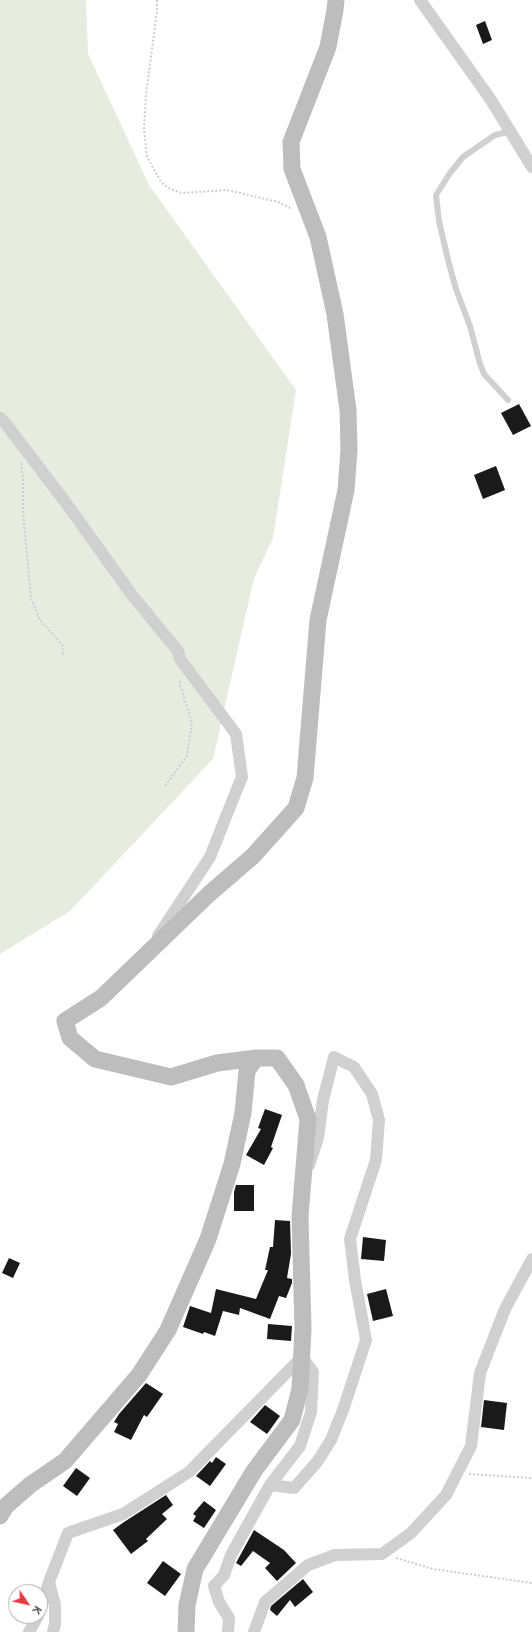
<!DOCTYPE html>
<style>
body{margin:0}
#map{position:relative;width:532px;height:1632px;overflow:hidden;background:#fff;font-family:Manrope,sans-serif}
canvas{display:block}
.north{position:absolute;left:8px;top:1584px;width:40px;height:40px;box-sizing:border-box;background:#fff;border:1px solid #adadad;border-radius:50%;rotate:124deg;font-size:11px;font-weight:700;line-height:16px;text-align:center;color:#333}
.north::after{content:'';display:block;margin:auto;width:14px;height:18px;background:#e63946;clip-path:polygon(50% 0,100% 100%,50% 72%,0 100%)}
</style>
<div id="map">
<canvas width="532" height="1632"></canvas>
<div class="north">K</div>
</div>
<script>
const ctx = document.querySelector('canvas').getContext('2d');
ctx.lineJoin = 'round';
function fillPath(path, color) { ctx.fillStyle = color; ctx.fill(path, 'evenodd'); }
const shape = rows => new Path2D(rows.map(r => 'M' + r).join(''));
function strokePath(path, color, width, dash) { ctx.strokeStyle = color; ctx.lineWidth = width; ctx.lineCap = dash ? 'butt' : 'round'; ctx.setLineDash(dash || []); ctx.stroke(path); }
const green = shape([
 [0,0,86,0,88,54,149,185,296,390,273,538,254,578,213,759,70,911,0,954]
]);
const building = shape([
 [485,21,492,40,483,44,476,25],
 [519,404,531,426,513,435,501,413],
 [496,466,505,490,483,499,474,475],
 [265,1109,282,1115,271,1147,273,1148,264,1165,246,1155,261,1129,258,1128],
 [236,1185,254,1185,254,1211,234,1211,234,1192],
 [275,1220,290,1221,291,1254,287,1278,292,1279,292,1283,286,1298,279,1296,270,1319,240,1308,239,1315,223,1311,215,1336,204,1332,203,1334,183,1327,190,1306,211,1313,216,1289,256,1299,268,1270,265,1270,270,1247,273,1247],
 [363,1237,386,1240,384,1261,361,1259],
 [9,1258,20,1263,13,1278,2,1273],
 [386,1289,393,1316,373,1321,367,1294],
 [268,1324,292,1326,291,1341,267,1339],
 [146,1383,163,1394,147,1417,144,1415,131,1440,114,1432,118,1424,114,1422,119,1414],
 [484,1400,507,1403,504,1430,481,1427],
 [265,1405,280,1416,267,1434,250,1422],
 [216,1457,226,1464,210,1486,196,1476,210,1461,212,1463],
 [76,1468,90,1478,77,1496,63,1486],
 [166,1495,173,1505,162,1514,167,1519,146,1539,148,1541,131,1554,113,1530,124,1522],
 [204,1501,216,1510,204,1528,193,1521,196,1516,193,1514],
 [254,1530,284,1550,296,1563,277,1581,265,1568,270,1563,253,1551,241,1566,236,1563],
 [163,1561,181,1574,165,1596,147,1583],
 [303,1579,313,1592,295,1607,290,1600,277,1616,270,1610,271,1606]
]);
const path = shape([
 [157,0,157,10,146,95,144,129,147,157,161,182,170,189,182,193,227,190,278,202,292,209],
 [21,463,23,480,23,512,31,598,40,620,62,645,63,655],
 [165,786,187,756,192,723,180,685,180,680],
 [469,1474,532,1478],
 [396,1558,433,1569,532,1583]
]);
const lane = shape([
 [508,400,484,374,480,364,470,326,456,289,448,260,439,221,436,195,450,173,463,157,495,135,511,131]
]);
const street = shape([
 [420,0,491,100,532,167],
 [0,418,6,424,66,503,132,595,178,651,180,659,236,734,242,777,235,794,210,857,158,936],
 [40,1610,49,1582],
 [29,1632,38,1616],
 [53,1632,55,1624,55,1605,49,1582,68,1533,123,1514,189,1472,302,1357,313,1372,311,1412,300,1446,270,1485,294,1488,317,1462,331,1440,343,1410,366,1340,355,1280,350,1239,376,1160,379,1120,372,1094,354,1067,334,1057,323,1100,318,1138,309,1165],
 [228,1632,229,1618,219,1602,214,1586,224,1575,231,1555,270,1485],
 [254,1632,265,1602,308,1565,335,1555,382,1554,411,1533,446,1495,471,1446,480,1373,505,1309,532,1259]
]);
const secondary = shape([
 [256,1058,217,1063,171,1077,95,1059,70,1038,65,1021,101,998,209,894,253,856,296,808,305,778,318,620,346,490,349,450,348,410,335,314,318,237,292,169,291,142,328,47,335,10,336,0],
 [0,1516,6,1506,30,1485,65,1461,139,1375,168,1330,208,1239,232,1164,243,1113,247,1071,256,1058,277,1058,296,1085,308,1119,300,1216,303,1329,300,1389,292,1420,254,1471,195,1569,187,1605,186,1632]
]);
fillPath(green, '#e6ecdf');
fillPath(building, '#1a1a1a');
strokePath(path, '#cdcdcd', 2, [2, 2]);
strokePath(lane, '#d0d0d0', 6);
strokePath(street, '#d0d0d0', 12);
strokePath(secondary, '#bdbdbd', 17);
</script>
